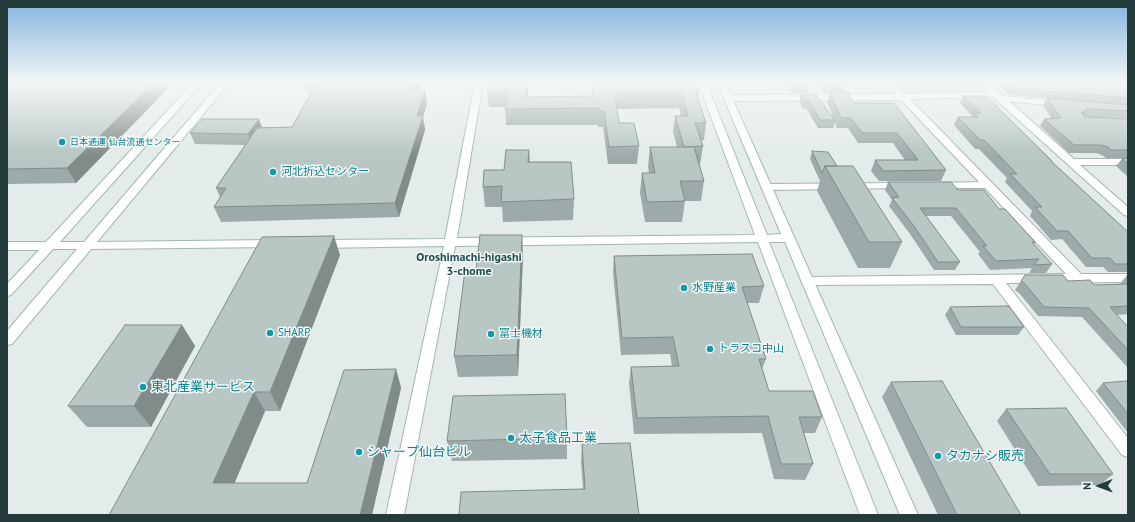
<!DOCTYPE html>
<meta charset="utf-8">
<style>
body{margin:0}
#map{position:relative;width:1135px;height:522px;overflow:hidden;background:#e3ecea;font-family:"PT Sans",sans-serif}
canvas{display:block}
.frame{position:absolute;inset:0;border:8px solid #243b3b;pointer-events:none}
.north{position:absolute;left:1079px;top:466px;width:40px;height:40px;-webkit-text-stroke:3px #f3f8f7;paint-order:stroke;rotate:269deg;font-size:11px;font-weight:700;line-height:16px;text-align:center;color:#243b3b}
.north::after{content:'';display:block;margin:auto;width:14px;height:18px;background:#243b3b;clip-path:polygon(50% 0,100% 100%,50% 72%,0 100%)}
</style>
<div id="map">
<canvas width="1135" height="522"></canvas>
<div class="frame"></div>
<div class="north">N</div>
</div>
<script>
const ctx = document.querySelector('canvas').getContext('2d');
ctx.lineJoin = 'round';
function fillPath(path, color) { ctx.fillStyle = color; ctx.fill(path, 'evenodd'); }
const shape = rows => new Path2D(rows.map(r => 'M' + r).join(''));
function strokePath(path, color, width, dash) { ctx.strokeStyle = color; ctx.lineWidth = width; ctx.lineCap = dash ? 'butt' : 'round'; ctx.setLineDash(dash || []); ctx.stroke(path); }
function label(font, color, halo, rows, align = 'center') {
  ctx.font = font + ' "PT Sans","Noto Sans JP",sans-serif'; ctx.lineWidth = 3; ctx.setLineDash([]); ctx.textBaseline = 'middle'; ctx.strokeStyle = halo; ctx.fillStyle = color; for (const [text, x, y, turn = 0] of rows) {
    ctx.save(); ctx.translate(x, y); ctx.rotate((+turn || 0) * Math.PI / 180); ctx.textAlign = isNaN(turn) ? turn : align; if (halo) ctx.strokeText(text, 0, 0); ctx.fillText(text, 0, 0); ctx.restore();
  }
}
const green = shape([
 [894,82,976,82,982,88,979,92,912,93,900,90]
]);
const street = shape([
 [885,82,894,82,905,94,988,92,978,82,987,82,1002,96,1065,102,1066,104,1065,106,1062,107,1009,101,1074,159,1128,159,1128,165,1080,165,1128,207,1128,216,1124,215,993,97,910,99,1081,274,1128,274,1128,282,1006,283,1128,438,1128,457,1122,455,993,284,807,285,803,284,801,281,803,278,807,277,1066,274,985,188,935,188,934,186,935,184,939,183,979,182,901,100,728,101,724,98,728,95,896,94,885,82],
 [902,183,906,184,907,186,906,188,767,190,762,187,767,184,902,183]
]);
const secondary = shape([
 [194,82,203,82,60,242,84,242,221,82,230,82,97,242,273,240,277,241,279,244,277,247,91,249,12,344,7,345,7,331,77,249,53,249,11,295,7,296,7,284,39,250,7,250,7,242,46,242,194,82],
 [475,82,483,82,457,238,755,235,698,82,706,82,767,235,781,234,717,82,725,82,918,515,900,515,785,242,769,242,878,515,860,515,758,242,455,246,404,515,386,515,444,246,320,248,316,247,314,244,316,241,320,240,445,239,475,82]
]);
const wall = shape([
 [7,82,174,82,76,183,7,184],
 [306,82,422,82,419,90,425,90,427,103,423,117,425,130,399,217,221,222,214,207,220,197,216,188,245,145,195,144,190,133,262,127,292,127,309,97,305,85],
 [489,82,528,93,528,97,592,96,591,82,695,82,699,91,698,99,706,123,704,140,701,140,703,146,700,164,699,164,704,181,701,201,685,201,682,222,645,222,640,193,642,173,649,173,648,167,650,147,677,147,673,132,675,116,681,116,679,108,617,109,619,123,639,146,637,164,608,164,603,127,598,127,598,125,506,125,505,107,489,107,487,91],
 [785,82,807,82,810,86,808,93,792,93],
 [819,82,842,82,844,86,842,92,853,103,894,103,946,170,941,181,879,181,871,171,875,160,905,160,893,143,858,143,848,128,837,128,835,122,833,128,818,128,806,108,803,109,799,102,801,95,833,116,827,102,830,93,823,93],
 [995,82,1128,82,1128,118,1084,117,1128,119,1128,158,1106,158,1102,155,1096,153,1069,153,1040,126,1044,119,1052,119,1043,105,1047,98,1009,95],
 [963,96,1052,161,1052,162,1128,232,1128,272,1108,272,1103,267,1086,267,1062,239,1051,240,1030,216,1032,211,1005,182,1007,178,979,149,975,149,954,125,958,117,972,117,972,116,960,103],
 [529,150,530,162,574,199,573,220,503,222,502,207,485,207,483,187],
 [812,151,837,166,902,242,890,268,858,268,817,191,820,181,810,159],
 [1128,158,1128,177,1116,166,1122,159],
 [888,182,958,190,999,209,1035,242,1034,245,1052,264,1046,273,1029,273,1032,268,990,270,978,254,980,252,951,216,926,216,960,262,955,270,934,270,910,234,889,206,892,200,885,190],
 [340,255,280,411,265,411,234,483,307,483,396,369,401,388,372,515,109,515],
 [523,255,518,376,458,377,454,356],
 [614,256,764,286,759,303,747,303,766,359,762,369,769,391,822,417,815,433,804,433,813,464,805,480,774,479,762,433,634,434,629,383,631,367,672,366,670,354,621,355,613,273],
 [1127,275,1128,275,1128,314,1117,315,1128,327,1128,368,1082,317,1038,316,1020,294,1015,290,1021,281,1068,281,1094,285,1120,284],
 [950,307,1024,327,1018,335,956,335,945,315],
 [182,325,195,346,151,427,87,427,68,406],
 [891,382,1021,515,938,515,882,397],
 [1103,383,1128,383,1128,433,1096,391],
 [1006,409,1113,474,1100,485,1038,486,997,421],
 [567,438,567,459,452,461,447,441],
 [582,444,639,515,583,489,581,461]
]);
const shadedWall = shape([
 [155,82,174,82,76,183,67,168],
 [415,82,422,82,415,104,412,90],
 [527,82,528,82,528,93,527,109,526,97],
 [425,90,427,103,423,117,425,130,399,217,395,203,417,116],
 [1088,109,1083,116,1081,113],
 [259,119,263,130,252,145,248,134],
 [522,235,523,255,518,376,517,355],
 [334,236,340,255,280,411,270,392],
 [182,325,195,346,151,427,134,406],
 [396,369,401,388,372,515,360,515],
 [254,392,265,411,227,501,213,483]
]);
const building = shape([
 [7,82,155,82,67,168,7,169,7,82],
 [306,82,415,82,412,90,425,90,417,116,423,116,395,203,214,207,226,188,216,188,257,128,292,127,316,84,305,85,306,82],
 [489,82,527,82,526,97,594,96,593,82,695,82,699,91,695,91,706,123,695,123,703,146,684,147,675,116,688,116,681,92,615,93,619,123,634,123,639,146,609,147,604,111,599,111,599,108,505,109,508,91,487,91,489,82],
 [792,82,807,82,810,86,794,86,792,82],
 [824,82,842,82,844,86,825,86,824,82],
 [1007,82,1128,82,1128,98,1013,88,1007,82],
 [830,92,848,92,853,103,894,103,946,170,883,171,875,160,918,160,897,133,862,133,851,118,841,118,830,92],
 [801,95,816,95,835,120,820,120,809,101,805,101,801,95],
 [963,96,986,96,1052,161,1051,161,1128,232,1128,264,1115,264,1110,258,1092,258,1068,231,1057,231,1035,207,1042,207,1010,174,1017,174,984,140,980,140,958,117,978,117,974,113,981,113,963,96],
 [1047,98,1128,105,1128,111,1088,109,1081,113,1085,117,1128,119,1128,150,1111,150,1108,147,1101,145,1074,145,1044,119,1061,118,1047,98],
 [202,119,259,119,248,134,190,133,202,119],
 [650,147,694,147,704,181,680,181,685,201,647,202,642,173,655,173,650,147],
 [506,150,529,150,528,162,571,162,574,199,501,202,502,186,483,187,484,170,504,170,506,150],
 [812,151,828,152,837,166,825,166,822,173,812,151],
 [1128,158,1128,164,1122,159,1128,158],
 [825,166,853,166,902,242,869,242,825,166],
 [888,182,951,182,958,190,984,190,999,209,1005,209,1035,242,1032,242,1052,264,1034,265,1039,259,996,261,983,246,987,246,956,208,920,208,960,262,938,262,914,226,892,198,899,197,888,182],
 [480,235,522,235,517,355,454,356,465,270,476,270,480,235],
 [334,236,270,392,254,392,213,483,307,483,344,370,396,369,360,515,109,515,262,237,334,236],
 [752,254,764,286,742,287,766,359,759,359,769,391,813,391,822,417,799,417,813,464,781,464,768,416,637,418,631,367,679,366,673,337,622,338,614,256,752,254],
 [1025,275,1063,275,1068,281,1090,280,1094,285,1128,284,1128,306,1110,307,1128,327,1128,350,1089,308,1044,307,1026,285,1021,281,1025,275],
 [1009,306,1024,327,961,327,950,307,1009,306],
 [125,325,182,325,134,406,68,406,125,325],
 [942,381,1021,515,957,515,891,382,942,381],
 [1126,381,1128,383,1128,414,1103,383,1126,381],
 [565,394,567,438,447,441,453,396,565,394],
 [1066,408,1113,474,1050,474,1006,409,1066,408],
 [630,443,639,515,459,515,461,492,585,489,582,444,630,443]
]);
const markers = [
 [62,142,4,"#0f9aa8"],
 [273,172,4,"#0f9aa8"],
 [684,288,4,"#0f9aa8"],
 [270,333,4,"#0f9aa8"],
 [491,334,4,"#0f9aa8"],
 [710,349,4,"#0f9aa8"],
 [143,387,4,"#0f9aa8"],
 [511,438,4,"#0f9aa8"],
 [359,452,4,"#0f9aa8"],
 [938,456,4,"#0f9aa8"]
];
const farCulturenames = [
 ["日本通運 仙台流通センター",70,142]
];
const cultureNames = [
 ["河北折込センター",281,172],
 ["水野産業",692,288],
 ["SHARP",278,333],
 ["冨士機材",499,334],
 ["トラスコ中山",718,349]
];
const neighbourhoodNames = [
 ["Oroshimachi-higashi",469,258],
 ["3-chome",469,272]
];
const nearCulturenames = [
 ["東北産業サービス",151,387],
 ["太子食品工業",519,438],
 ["シャープ仙台ビル",367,452],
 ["タカナシ販売",946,456]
];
fillPath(green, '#bddbcd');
strokePath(street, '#a6b3b2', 2);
strokePath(secondary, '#a2b6b4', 2);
fillPath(street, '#fff');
fillPath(secondary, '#fff');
fillPath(wall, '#9eaaa9');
fillPath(shadedWall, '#818b89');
fillPath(building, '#b8c6c4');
strokePath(building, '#818b89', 1);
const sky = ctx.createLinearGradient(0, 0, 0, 156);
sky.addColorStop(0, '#84b4dd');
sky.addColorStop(0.53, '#f2f6f6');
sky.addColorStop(1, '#f2f6f600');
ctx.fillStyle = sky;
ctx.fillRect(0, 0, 1135, 156);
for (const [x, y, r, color] of markers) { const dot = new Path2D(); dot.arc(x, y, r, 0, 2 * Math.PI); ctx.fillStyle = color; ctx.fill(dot); strokePath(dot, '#f3f8f7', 1.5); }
label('9px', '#0d838f', '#f3f8f7', farCulturenames, 'left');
label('11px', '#0d838f', '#f3f8f7', cultureNames, 'left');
label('bold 12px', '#214c4c', '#f3f8f7', neighbourhoodNames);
label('13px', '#0d838f', '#f3f8f7', nearCulturenames, 'left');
</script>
